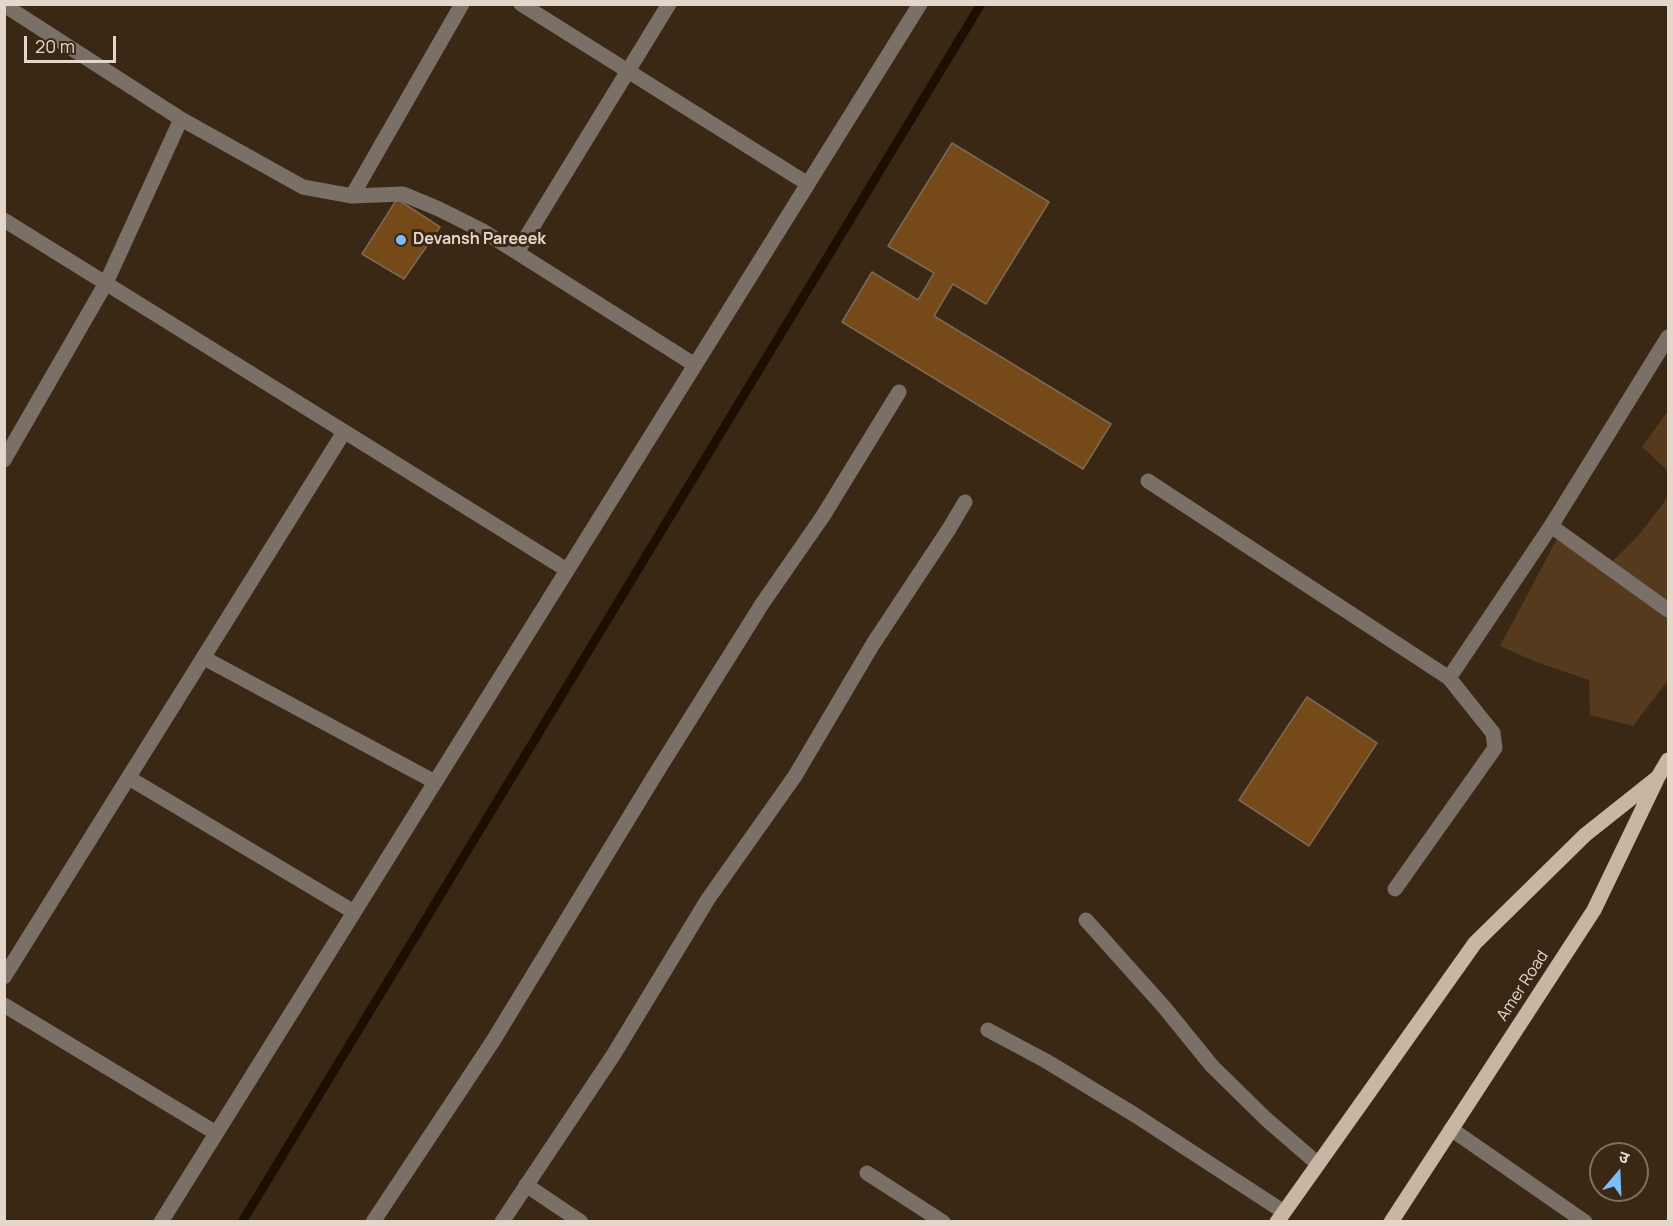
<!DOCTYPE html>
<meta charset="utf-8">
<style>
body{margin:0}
#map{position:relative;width:1673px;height:1226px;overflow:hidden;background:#3a2815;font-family:Manrope,"Noto Sans Devanagari",sans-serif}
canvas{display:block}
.frame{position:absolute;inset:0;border:6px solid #e3d7cc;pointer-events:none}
.north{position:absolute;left:1589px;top:1142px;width:60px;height:60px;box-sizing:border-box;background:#3a2815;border:2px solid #7e6e5e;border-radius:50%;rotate:19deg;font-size:16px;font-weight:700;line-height:24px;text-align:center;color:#e3d7cc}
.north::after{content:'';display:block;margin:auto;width:21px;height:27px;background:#7bbef8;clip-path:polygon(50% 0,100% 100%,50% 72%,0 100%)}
.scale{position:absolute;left:24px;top:36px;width:92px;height:27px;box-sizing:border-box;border:3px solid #e3d7cc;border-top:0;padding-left:8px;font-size:18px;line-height:21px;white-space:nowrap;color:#e3d7cc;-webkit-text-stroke:4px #3a2815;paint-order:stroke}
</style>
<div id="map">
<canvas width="1673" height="1226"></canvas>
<div class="frame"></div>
<div class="north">उ</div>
<div class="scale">20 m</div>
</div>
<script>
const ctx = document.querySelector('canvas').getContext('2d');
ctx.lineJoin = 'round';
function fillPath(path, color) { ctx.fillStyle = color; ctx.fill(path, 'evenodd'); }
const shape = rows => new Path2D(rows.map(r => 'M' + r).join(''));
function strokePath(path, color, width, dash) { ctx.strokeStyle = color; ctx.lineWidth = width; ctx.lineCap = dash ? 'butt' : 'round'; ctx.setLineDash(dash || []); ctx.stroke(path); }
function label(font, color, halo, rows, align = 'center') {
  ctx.font = font + ' Manrope,sans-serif'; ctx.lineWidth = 6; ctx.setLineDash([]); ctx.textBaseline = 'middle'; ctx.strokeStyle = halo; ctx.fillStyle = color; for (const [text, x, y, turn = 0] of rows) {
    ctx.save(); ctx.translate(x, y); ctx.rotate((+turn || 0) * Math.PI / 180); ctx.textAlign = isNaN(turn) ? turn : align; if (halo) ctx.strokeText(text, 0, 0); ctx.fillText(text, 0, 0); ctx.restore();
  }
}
const green = shape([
 [1668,411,1668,471,1642,447],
 [1668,497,1668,680,1633,726,1590,715,1589,680,1536,662,1500,646,1558,537,1604,570,1638,536]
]);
const stream = shape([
 [242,1222,981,4]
]);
const building = shape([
 [952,143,1049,202,986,304,953,284,934,316,1111,424,1083,469,842,322,872,272,918,300,934,273,888,246,952,143],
 [397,199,440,227,404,279,362,254,397,199],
 [1307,697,1377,743,1309,846,1239,800,1307,697]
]);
const minor = shape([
 [521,4,808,184],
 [4,5,181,119,106,283,4,460],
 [181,119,303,187,352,196,403,194,439,209,483,231,695,365],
 [352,196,462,4],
 [4,220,567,570],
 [517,252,669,4],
 [1148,481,1449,678,1551,526,1668,610],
 [1551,526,1668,337],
 [204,658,435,782],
 [129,778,354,912],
 [1395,889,1495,748,1493,733,1449,678],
 [1086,920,1164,1007,1212,1066,1266,1119,1318,1164],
 [4,977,344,432],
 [4,1005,216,1133],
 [988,1030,1046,1061,1135,1115,1284,1212],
 [1451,1129,1585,1222],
 [867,1173,943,1222],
 [526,1185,581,1222],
 [161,1222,920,4],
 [373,1222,493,1041,655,775,762,604,823,516,899,392],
 [502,1222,614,1054,708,899,795,776,873,644,949,529,965,502]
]);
const major = shape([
 [1277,1222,1475,943,1585,835,1658,777],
 [1391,1222,1594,910,1658,777,1668,760]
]);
const markers = [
 [401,240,6,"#7bbef8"]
];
const poiNames = [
 ["Devansh Pareeek",413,240]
];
const streetNames = [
 ["Amer Road",1523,986,-57]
];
fillPath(green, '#553a1e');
strokePath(stream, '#1c0f02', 9);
fillPath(building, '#754a18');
strokePath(building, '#7d6854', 1.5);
strokePath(minor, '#7a7067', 15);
strokePath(major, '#c8b5a2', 15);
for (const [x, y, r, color] of markers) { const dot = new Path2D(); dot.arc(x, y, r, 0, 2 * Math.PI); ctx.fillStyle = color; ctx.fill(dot); strokePath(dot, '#3a2815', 2); }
label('bold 16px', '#e3d7cc', '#3a2815', poiNames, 'left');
label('16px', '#e3d7cc', '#3a2815', streetNames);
</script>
